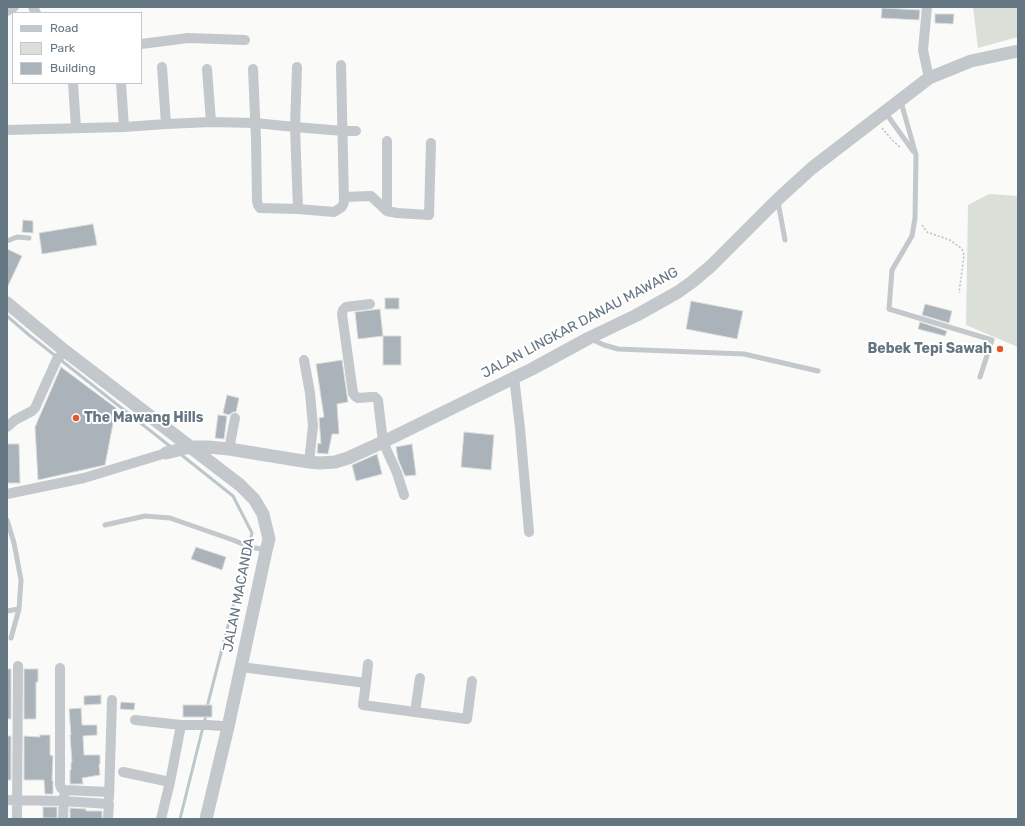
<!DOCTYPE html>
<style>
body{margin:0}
#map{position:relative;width:1025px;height:826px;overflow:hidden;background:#fafaf8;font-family:Rubik,sans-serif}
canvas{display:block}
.frame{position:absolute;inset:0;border:8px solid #657683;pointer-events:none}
.legend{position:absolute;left:12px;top:12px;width:130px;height:72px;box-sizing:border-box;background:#fff;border:1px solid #c1c8cd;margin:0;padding:5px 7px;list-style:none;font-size:12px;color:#657683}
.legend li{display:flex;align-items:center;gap:8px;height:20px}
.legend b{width:20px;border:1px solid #c1c8cd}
</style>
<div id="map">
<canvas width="1025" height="826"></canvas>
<div class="frame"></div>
<ul class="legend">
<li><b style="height:5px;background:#c3c8cc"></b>Road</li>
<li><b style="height:11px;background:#dadfd7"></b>Park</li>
<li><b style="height:11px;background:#aab3b9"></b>Building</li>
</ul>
</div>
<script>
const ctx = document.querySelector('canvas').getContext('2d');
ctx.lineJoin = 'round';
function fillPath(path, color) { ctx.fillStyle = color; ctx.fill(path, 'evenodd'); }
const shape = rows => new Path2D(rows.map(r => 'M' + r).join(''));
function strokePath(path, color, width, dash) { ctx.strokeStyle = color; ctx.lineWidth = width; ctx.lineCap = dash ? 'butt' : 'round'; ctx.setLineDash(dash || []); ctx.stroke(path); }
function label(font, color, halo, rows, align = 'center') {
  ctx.font = font + ' Rubik,sans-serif'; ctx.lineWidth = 4; ctx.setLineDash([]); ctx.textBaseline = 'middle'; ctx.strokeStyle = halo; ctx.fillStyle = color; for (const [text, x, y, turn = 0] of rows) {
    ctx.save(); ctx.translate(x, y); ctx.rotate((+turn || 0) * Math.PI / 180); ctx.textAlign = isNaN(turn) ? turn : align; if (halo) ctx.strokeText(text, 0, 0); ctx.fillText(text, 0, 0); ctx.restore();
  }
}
const green = shape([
 [973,7,1018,7,1018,37,978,48],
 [989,194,1018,196,1018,347,966,325,968,205]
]);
const stream = shape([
 [7,316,29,335,171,447],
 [179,453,233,496,252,533,207,707],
 [180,819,206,715]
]);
const building = shape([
 [882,8,920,10,919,20,881,18,882,8],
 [935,14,954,14,953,24,935,23,935,14],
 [23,220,33,221,33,233,22,232,23,220],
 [93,224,97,245,42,254,39,233,93,224],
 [7,249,22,256,7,288,7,249],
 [385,298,399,298,399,309,385,309,385,298],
 [691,301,743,311,737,339,686,329,691,301],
 [925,304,952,311,949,323,922,315,925,304],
 [380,309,383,336,358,339,355,312,380,309],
 [920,322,947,331,945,336,918,329,920,322],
 [383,336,401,336,401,365,383,365,383,336],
 [342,360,348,402,337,404,339,434,332,434,328,454,317,453,318,443,321,444,319,418,324,417,316,364,342,360],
 [61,367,116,408,105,465,38,480,35,427,61,367],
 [227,395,239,398,236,412,233,412,229,415,223,413,227,395],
 [218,415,227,416,224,439,215,438,218,415],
 [464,432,494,435,491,470,461,467,464,432],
 [7,444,19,444,20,483,7,483,7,444],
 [412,444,416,475,405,476,398,459,396,447,412,444],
 [377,454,382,474,356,481,352,465,377,454],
 [196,547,226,557,222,570,191,559,196,547],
 [7,669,11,669,11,719,7,719,7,669],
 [24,669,38,669,38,682,36,682,36,719,24,719,24,669],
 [101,695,101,704,84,705,84,696,101,695],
 [121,702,135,703,134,710,120,709,121,702],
 [183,705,212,705,212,717,183,717,183,705],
 [81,708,82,725,97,725,97,735,83,736,84,755,100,755,100,764,99,764,100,775,82,778,83,784,70,784,70,770,71,770,71,762,72,762,70,735,71,735,69,709,81,708],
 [40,735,50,735,50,755,53,756,52,781,53,781,53,794,45,794,44,780,24,780,24,736,40,737,40,735],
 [7,736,11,736,11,780,7,780,7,736],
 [43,807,57,807,57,818,43,818,43,807],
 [70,808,86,809,86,811,102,811,102,819,70,819,70,808]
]);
const path = shape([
 [882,128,893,141,900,147],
 [922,225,927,232,950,240,962,249,964,255,959,293]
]);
const service = shape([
 [901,102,916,155,915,218,912,236,892,270,889,309,992,340,980,377],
 [885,112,913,151],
 [778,202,785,240],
 [7,241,17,237,29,238],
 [591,339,604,345,618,349,744,354,818,371],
 [7,520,14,543,21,580,19,609,11,638],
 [105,525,145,516,170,518,233,540,250,547,266,550],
 [7,611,19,609]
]);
const minor = shape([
 [33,7,36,13],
 [927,7,923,50,929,78],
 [7,11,14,7],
 [141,44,188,38,245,40],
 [162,67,166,124],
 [207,69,211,122],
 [253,69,256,138,257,201,258,205,260,208,298,209,295,127,297,67],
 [73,83,76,128],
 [121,83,124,127],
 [7,130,124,127,166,124,211,122,255,123,295,127,343,131,356,131],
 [387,141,387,211],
 [344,197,371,196,387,211,397,213,429,215,431,143],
 [298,209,334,212,342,207,344,202,341,65],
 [370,304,346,307,343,310,342,314,353,393,355,396,358,398,372,397,375,397,378,400,383,442,397,473,404,495],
 [304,360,310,393,313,426,309,462],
 [514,377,520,428,529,532],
 [7,427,15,420,32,411,35,408,57,359,65,351],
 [229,449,235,418],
 [7,494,84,478,166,453],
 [241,667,366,683,363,705,467,719,472,681],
 [60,668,60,785,61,788,64,790,109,792],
 [366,683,368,664],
 [415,712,420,678],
 [135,720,181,725,208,725,222,726,228,727],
 [123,772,170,782],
 [109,798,112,700],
 [7,800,63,801,109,804,108,819],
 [17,819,18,666],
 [63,819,64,796],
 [161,819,170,782,181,725]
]);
const tertiary = shape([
 [7,303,65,351,240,485,254,499,263,514,269,539,266,551,228,727,206,819],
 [166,453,190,447,208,447,229,449,309,462,320,463,335,462,348,458,383,442,532,369,589,338,637,315,678,292,692,282,711,266,778,199,812,168,929,78,971,61,1018,51]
]);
const markers = [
 [1000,349,4,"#e4572e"],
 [76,418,4,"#e4572e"]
];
const streetNames = [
 ["JALAN LINGKAR DANAU MAWANG",580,323,-28],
 ["JALAN MACANDA",239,595,-79]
];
const poiNames = [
 ["Bebek Tepi Sawah",992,349],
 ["The Mawang Hills",84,418,"left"]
];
fillPath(green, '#dadfd7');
strokePath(stream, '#bbc7cb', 3);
fillPath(building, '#aab3b9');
strokePath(building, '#dcdcda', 1);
strokePath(path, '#bbbfc2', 1.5, [2, 2]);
strokePath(service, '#c3c8cc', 5);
strokePath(minor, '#c3c8cc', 10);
strokePath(tertiary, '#c3c8cc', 13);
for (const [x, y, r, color] of markers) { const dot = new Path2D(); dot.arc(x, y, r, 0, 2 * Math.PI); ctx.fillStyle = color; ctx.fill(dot); strokePath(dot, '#fff', 1.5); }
label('14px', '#657683', '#fff', streetNames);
label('bold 14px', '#657683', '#fff', poiNames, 'right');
</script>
